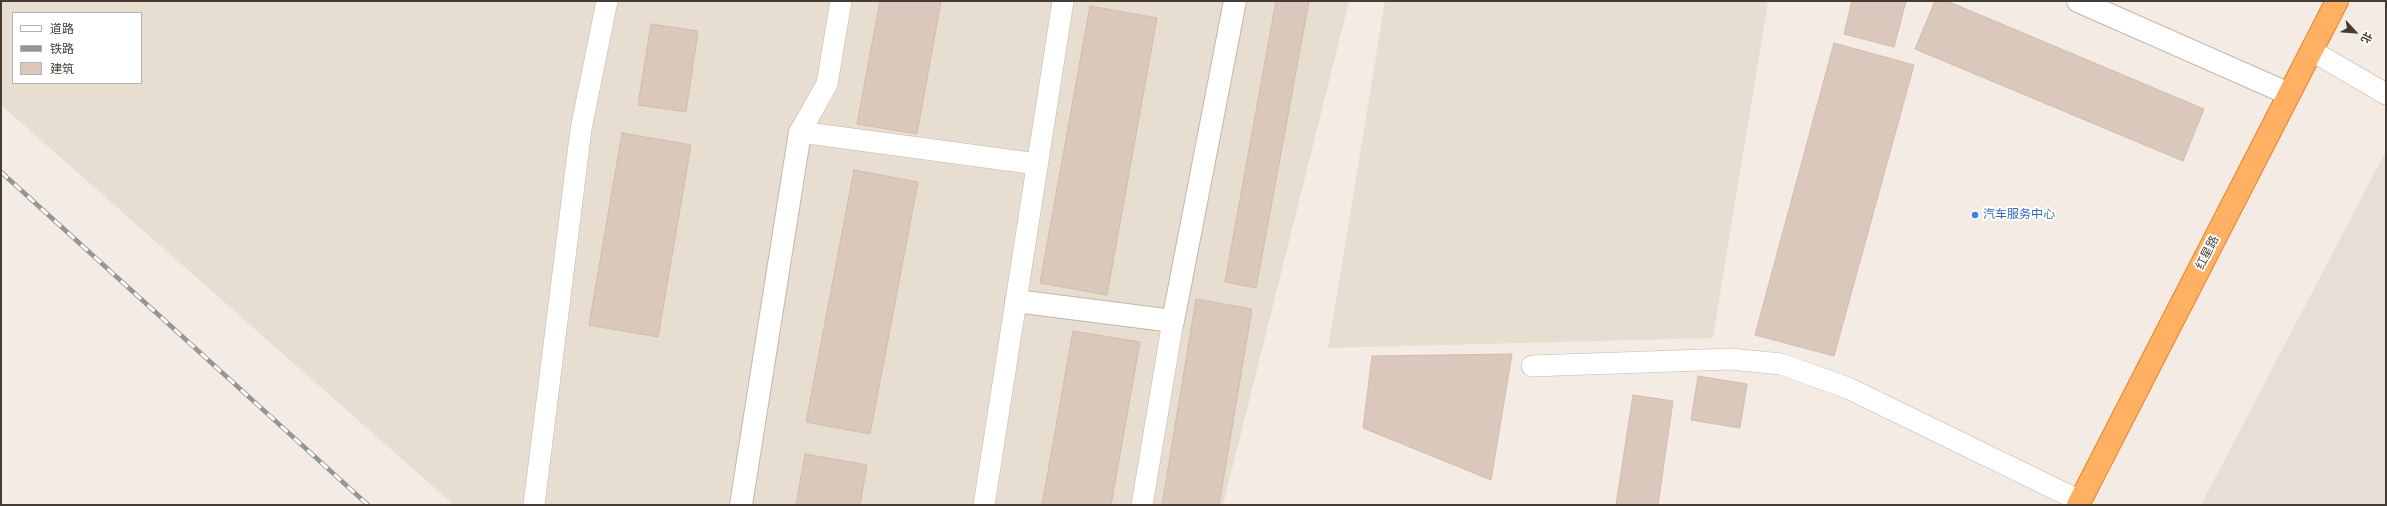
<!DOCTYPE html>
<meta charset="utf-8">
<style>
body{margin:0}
#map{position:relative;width:2387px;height:506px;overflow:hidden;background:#f4ece4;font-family:"Nunito Sans","Noto Sans SC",sans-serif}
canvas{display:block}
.frame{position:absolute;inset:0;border:2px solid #463c33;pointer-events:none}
.legend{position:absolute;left:12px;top:12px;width:130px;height:72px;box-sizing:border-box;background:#fff;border:1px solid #b5b1ad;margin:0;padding:5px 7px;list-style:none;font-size:12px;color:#463c33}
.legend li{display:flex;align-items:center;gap:8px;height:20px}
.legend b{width:20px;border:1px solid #b5b1ad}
.north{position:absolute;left:2335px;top:12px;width:40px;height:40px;-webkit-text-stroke:3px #fff;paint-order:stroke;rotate:116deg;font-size:11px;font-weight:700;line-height:16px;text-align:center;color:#463c33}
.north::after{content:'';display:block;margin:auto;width:14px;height:18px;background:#463c33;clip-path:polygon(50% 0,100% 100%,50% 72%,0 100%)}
</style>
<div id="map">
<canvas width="2387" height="506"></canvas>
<div class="frame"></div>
<ul class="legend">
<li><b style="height:5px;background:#fff"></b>道路</li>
<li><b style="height:5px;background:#959595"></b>铁路</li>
<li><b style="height:11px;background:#d9c8bb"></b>建筑</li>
</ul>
<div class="north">北</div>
</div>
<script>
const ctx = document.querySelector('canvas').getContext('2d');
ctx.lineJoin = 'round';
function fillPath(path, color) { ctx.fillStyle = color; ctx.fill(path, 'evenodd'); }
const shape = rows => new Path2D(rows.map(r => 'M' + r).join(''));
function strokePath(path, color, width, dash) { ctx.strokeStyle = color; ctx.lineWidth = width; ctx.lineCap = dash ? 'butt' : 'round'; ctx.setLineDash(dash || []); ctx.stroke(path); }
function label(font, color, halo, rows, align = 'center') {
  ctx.font = font + ' "Nunito Sans","Noto Sans SC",sans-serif'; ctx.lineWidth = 4; ctx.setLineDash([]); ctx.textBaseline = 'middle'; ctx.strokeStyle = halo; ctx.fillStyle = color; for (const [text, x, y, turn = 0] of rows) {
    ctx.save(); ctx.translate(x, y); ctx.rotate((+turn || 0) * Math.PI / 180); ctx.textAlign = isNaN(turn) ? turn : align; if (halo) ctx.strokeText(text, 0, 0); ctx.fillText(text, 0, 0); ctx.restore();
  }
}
const residential = shape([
 [1,1,1349,1,1223,505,454,505,1,105],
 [13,13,141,13,141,83,13,83],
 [1385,1,1768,1,1713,338,1328,348]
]);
const industrial = shape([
 [2386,151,2386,505,2201,505]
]);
const building = shape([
 [880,1,941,1,917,134,857,124,880,1],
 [1276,1,1309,1,1256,288,1225,282,1276,1],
 [1852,1,1906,1,1894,47,1844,34,1852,1],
 [1935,1,1947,1,2204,109,2183,161,1915,49,1935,1],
 [1090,6,1157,18,1107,295,1040,283,1090,6],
 [651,24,698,31,686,112,638,105,651,24],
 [1834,43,1914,65,1834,356,1755,335,1834,43],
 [622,133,691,145,658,337,589,325,622,133],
 [854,170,918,182,870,434,806,422,854,170],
 [1196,299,1252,309,1219,505,1162,505,1196,299],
 [1073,331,1140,342,1111,505,1042,505,1073,331],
 [1512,354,1491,480,1363,428,1372,356,1512,354],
 [1698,376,1747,384,1740,428,1691,420,1698,376],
 [1633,395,1673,401,1658,505,1616,505,1633,395],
 [805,454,867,465,860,505,796,505,805,454]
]);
const lane = shape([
 [841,1,827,84,800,132,1037,164],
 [2312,51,2386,94],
 [1532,366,1731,359,1781,364,1848,388,2080,501],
 [534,505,581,129,607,1],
 [984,505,1063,1],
 [1142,505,1173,321]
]);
const street = shape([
 [2078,1,2289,94],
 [1016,301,1173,321,1235,1],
 [741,505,800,132]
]);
const highway = shape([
 [2078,505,2337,1]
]);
const rail = shape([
 [1,172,368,505]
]);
const markers = [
 [1975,215,4,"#3f7fe0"]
];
const shopNames = [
 ["汽车服务中心",1983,215]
];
const streetNames = [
 ["红星路",2208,253,-63]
];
fillPath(residential, '#e8ddd1');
fillPath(industrial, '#e5ded9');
fillPath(building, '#d9c8bb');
strokePath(building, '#d2bcab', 1);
strokePath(lane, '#c3b5a9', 22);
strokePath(street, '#c3b5a9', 24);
strokePath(highway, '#eb8126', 24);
strokePath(lane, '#fff', 21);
strokePath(street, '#fff', 22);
strokePath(highway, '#ffb063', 22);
strokePath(rail, '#959595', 4.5);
strokePath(rail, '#fff', 3, [9]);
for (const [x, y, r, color] of markers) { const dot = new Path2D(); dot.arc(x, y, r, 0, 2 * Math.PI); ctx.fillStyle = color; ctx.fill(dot); strokePath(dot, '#fff', 1.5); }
label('12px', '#366cbe', '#fff', shopNames, 'left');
label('12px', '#463c33', '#fff', streetNames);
</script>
